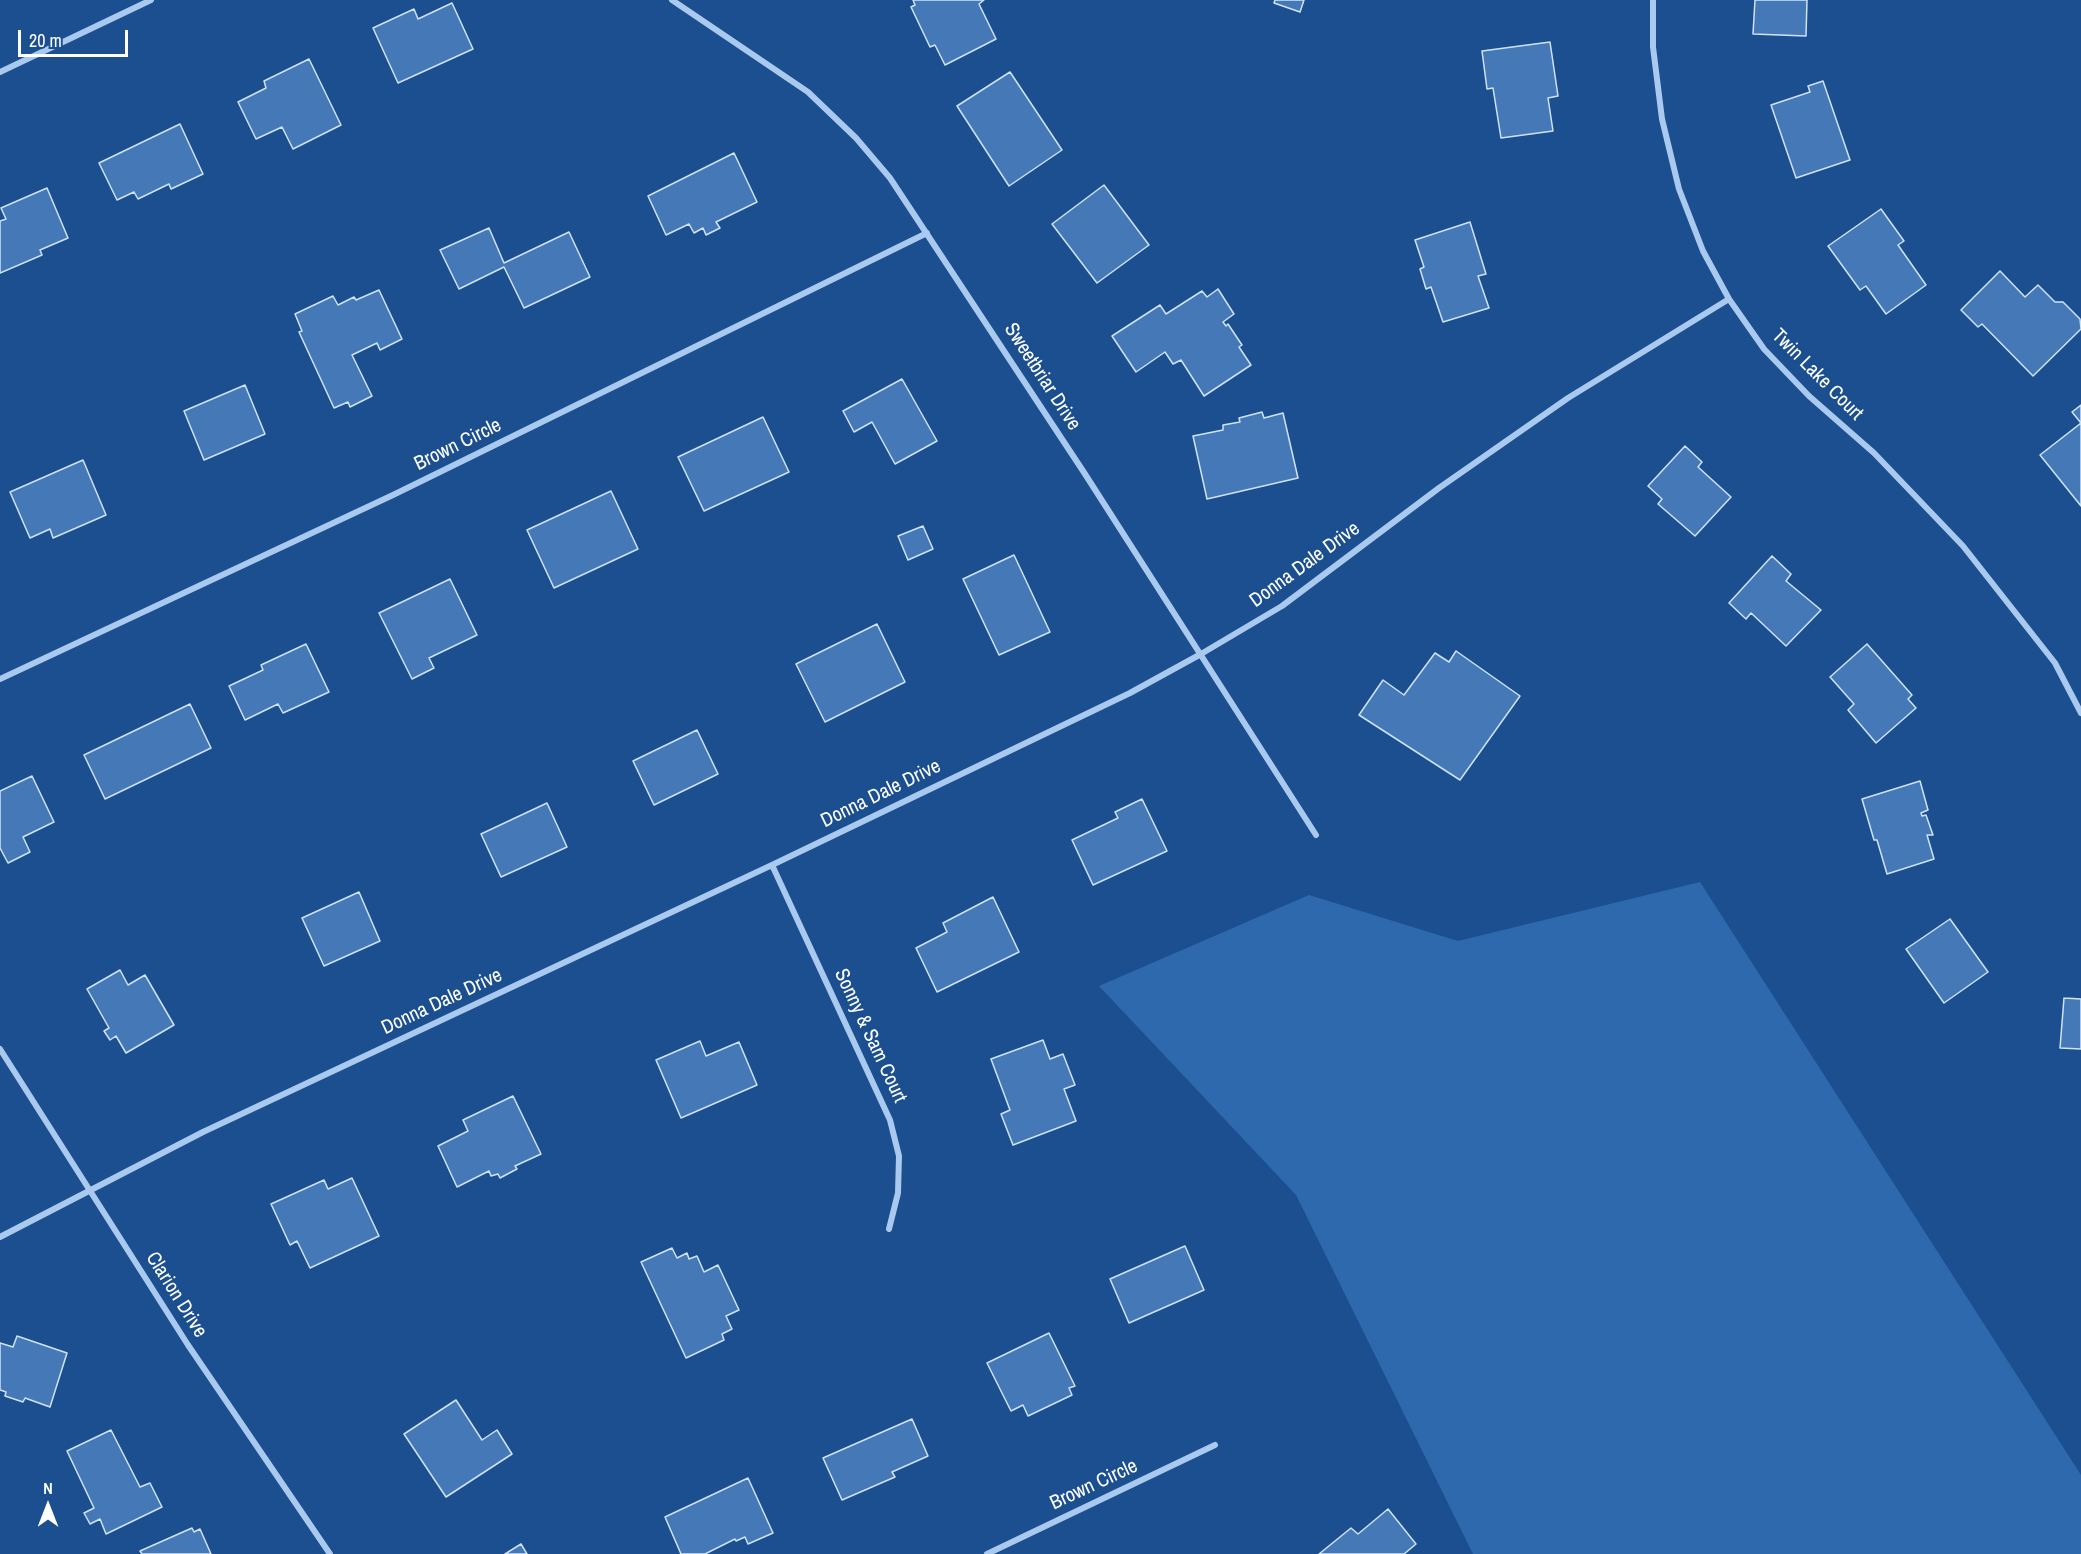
<!DOCTYPE html>
<style>
body{margin:0}
#map{position:relative;width:2081px;height:1554px;overflow:hidden;background:#1b4f8f;font-family:"Archivo Narrow",sans-serif}
canvas{display:block}
.north{position:absolute;left:18px;top:1476px;width:60px;height:60px;-webkit-text-stroke:4px #1b4f8f;paint-order:stroke;rotate:0deg;font-size:16px;font-weight:700;line-height:24px;text-align:center;color:#fff}
.north::after{content:'';display:block;margin:auto;width:21px;height:27px;background:#fff;clip-path:polygon(50% 0,100% 100%,50% 72%,0 100%)}
.scale{position:absolute;left:18px;top:30px;width:110px;height:27px;box-sizing:border-box;border:3px solid #fff;border-top:0;padding-left:8px;font-size:18px;line-height:21px;white-space:nowrap;color:#fff;-webkit-text-stroke:4px #1b4f8f;paint-order:stroke}
</style>
<div id="map">
<canvas width="2081" height="1554"></canvas>
<div class="north">N</div>
<div class="scale">20 m</div>
</div>
<script>
const ctx = document.querySelector('canvas').getContext('2d');
ctx.lineJoin = 'round';
function fillPath(path, color) { ctx.fillStyle = color; ctx.fill(path, 'evenodd'); }
const shape = rows => new Path2D(rows.map(r => 'M' + r).join(''));
function strokePath(path, color, width, dash) { ctx.strokeStyle = color; ctx.lineWidth = width; ctx.lineCap = dash ? 'butt' : 'round'; ctx.setLineDash(dash || []); ctx.stroke(path); }
function label(font, color, halo, rows, align = 'center') {
  ctx.font = font + ' "Archivo Narrow",sans-serif'; ctx.lineWidth = 4.5; ctx.setLineDash([]); ctx.textBaseline = 'middle'; ctx.strokeStyle = halo; ctx.fillStyle = color; for (const [text, x, y, turn = 0] of rows) {
    ctx.save(); ctx.translate(x, y); ctx.rotate((+turn || 0) * Math.PI / 180); ctx.textAlign = isNaN(turn) ? turn : align; if (halo) ctx.strokeText(text, 0, 0); ctx.fillText(text, 0, 0); ctx.restore();
  }
}
const green = shape([
 [1700,882,2081,1475,2081,1554,1473,1554,1296,1195,1099,986,1309,895,1458,941]
]);
const building = shape([
 [913,0,984,0,979,4,996,39,945,65,935,45,930,47,911,7,915,5,913,0],
 [1275,0,1304,0,1300,12,1274,3,1275,0],
 [1755,0,1807,0,1806,36,1753,34,1755,0],
 [452,3,473,49,398,83,373,28,414,9,418,19,452,3],
 [1550,42,1558,96,1548,98,1553,131,1501,138,1493,88,1487,89,1482,51,1550,42],
 [309,59,341,125,293,149,282,127,256,139,238,102,266,88,264,81,309,59],
 [1010,72,1062,150,1009,186,957,106,1010,72],
 [1823,81,1850,160,1796,178,1771,105,1810,92,1808,86,1823,81],
 [180,124,203,174,171,189,169,184,138,199,134,192,117,200,99,163,180,124],
 [734,153,757,202,716,222,720,228,706,235,703,228,694,233,689,224,666,235,648,196,734,153],
 [1104,185,1149,245,1097,283,1052,224,1104,185],
 [47,188,68,238,40,250,42,255,0,273,0,221,6,219,1,208,47,188],
 [1881,209,1904,241,1898,245,1926,285,1886,314,1866,286,1860,290,1828,246,1881,209],
 [1470,222,1486,274,1478,276,1489,308,1443,322,1431,287,1426,289,1420,269,1424,267,1415,240,1470,222],
 [489,228,504,263,569,232,590,277,524,308,504,267,459,289,440,250,489,228],
 [2000,271,2025,297,2038,285,2055,302,2063,302,2080,319,2081,329,2033,376,1982,324,1978,327,1961,310,2000,271],
 [1218,289,1234,314,1223,322,1226,326,1228,324,1242,345,1239,347,1251,365,1204,396,1181,360,1173,364,1165,352,1136,372,1112,336,1160,305,1166,314,1202,291,1207,297,1218,289],
 [379,290,402,339,380,350,377,343,352,355,372,396,350,407,348,402,334,408,299,332,302,331,295,314,333,296,338,305,354,297,356,300,379,290],
 [902,379,937,441,895,464,872,422,854,432,843,411,902,379],
 [245,385,265,434,204,460,184,411,245,385],
 [2081,405,2081,506,2040,455,2081,423,2072,412,2081,405],
 [1262,412,1264,418,1283,413,1298,478,1207,499,1193,436,1223,430,1223,425,1240,422,1239,418,1262,412],
 [763,417,789,472,704,511,678,457,763,417],
 [1685,446,1702,462,1698,467,1731,497,1695,536,1658,504,1662,499,1648,486,1685,446],
 [83,460,106,515,53,538,50,529,30,538,10,492,83,460],
 [611,491,638,549,554,588,527,530,611,491],
 [923,526,933,549,908,560,898,536,923,526],
 [1014,555,1050,632,999,655,963,579,1014,555],
 [1772,556,1791,574,1786,581,1821,610,1786,646,1751,613,1746,619,1729,603,1772,556],
 [450,579,477,635,429,658,434,668,412,679,379,613,450,579],
 [877,624,905,682,825,722,796,664,877,624],
 [306,644,329,692,283,713,278,704,245,720,229,686,263,670,261,665,306,644],
 [1867,644,1912,695,1908,699,1916,708,1876,743,1848,710,1854,704,1830,677,1867,644],
 [1456,651,1520,696,1460,780,1359,715,1383,680,1404,695,1435,653,1449,662,1456,651],
 [190,704,211,748,105,799,84,755,190,704],
 [697,730,718,774,654,805,633,761,697,730],
 [32,776,54,822,23,837,30,852,8,863,0,848,0,791,32,776],
 [1920,781,1928,810,1921,813,1922,816,1926,815,1933,835,1927,835,1934,859,1887,874,1877,840,1874,840,1862,799,1920,781],
 [1142,799,1167,851,1093,885,1072,840,1118,818,1115,812,1142,799],
 [547,803,567,847,501,877,481,834,547,803],
 [359,892,380,941,324,966,302,918,359,892],
 [993,897,1019,952,937,992,916,948,947,932,943,923,993,897],
 [1950,919,1988,972,1944,1003,1906,949,1950,919],
 [120,970,128,985,145,975,174,1025,126,1053,116,1036,110,1040,104,1031,109,1028,87,989,120,970],
 [2064,998,2081,999,2081,1049,2060,1048,2064,998],
 [1043,1040,1050,1059,1063,1054,1075,1085,1064,1089,1076,1121,1013,1145,1001,1114,1010,1110,991,1059,1043,1040],
 [700,1041,706,1056,739,1042,757,1085,681,1118,656,1060,700,1041],
 [513,1096,541,1154,515,1166,517,1169,500,1178,498,1174,491,1176,489,1171,457,1187,438,1146,468,1131,463,1120,513,1096],
 [352,1178,379,1236,310,1268,297,1241,290,1245,271,1204,324,1180,328,1189,352,1178],
 [1185,1246,1204,1290,1129,1323,1110,1279,1185,1246],
 [672,1248,677,1258,687,1253,689,1259,697,1256,704,1272,718,1265,739,1310,726,1316,732,1329,722,1334,724,1340,686,1358,641,1262,672,1248],
 [1049,1333,1075,1386,1069,1388,1072,1395,1028,1416,1023,1405,1011,1411,987,1363,1049,1333],
 [17,1336,67,1353,50,1407,25,1398,23,1402,5,1396,6,1392,0,1390,0,1343,13,1347,17,1336],
 [456,1400,482,1440,497,1430,512,1454,446,1497,404,1434,456,1400],
 [912,1419,928,1456,892,1472,895,1477,842,1500,823,1458,912,1419],
 [111,1430,140,1487,150,1483,162,1507,106,1534,100,1519,90,1524,84,1513,94,1508,67,1451,111,1430],
 [748,1478,773,1533,748,1544,745,1537,736,1541,735,1539,705,1554,681,1554,665,1517,748,1478],
 [1388,1509,1416,1544,1404,1554,1319,1554,1351,1528,1358,1534,1388,1509],
 [192,1528,194,1532,200,1529,211,1554,142,1554,140,1551,192,1528],
 [521,1544,527,1554,505,1554,521,1544]
]);
const minor = shape([
 [672,0,808,92,856,138,890,178,1085,474,1316,835],
 [1653,0,1653,47,1662,119,1679,189,1703,251,1729,299,1764,349,1809,396,1874,453,1963,546,2055,663,2081,713],
 [0,72,151,0],
 [0,679,393,495,927,233],
 [772,865,890,1120,899,1156,898,1193,889,1229],
 [0,1049,188,1345,330,1554],
 [0,1237,203,1132,772,865,1130,693,1201,654,1282,606,1439,488,1568,398,1729,299],
 [987,1554,1215,1445]
]);
const streetNames = [
 ["Twin Lake Court",1817,375,45],
 ["Sweetbriar Drive",1042,377,57],
 ["Brown Circle",458,445,-26],
 ["Donna Dale Drive",1305,565,-36],
 ["Donna Dale Drive",881,794,-26],
 ["Donna Dale Drive",442,1002,-25],
 ["Sonny & Sam Court",870,1036,65],
 ["Clarion Drive",176,1295,58],
 ["Brown Circle",1094,1485,-25]
];
fillPath(green, '#2e69ad');
fillPath(building, '#4478b7');
strokePath(building, '#cfe3fa', 1.5);
strokePath(minor, '#a9c9ee', 6);
label('20px', '#fff', '#1b4f8f', streetNames);
</script>
